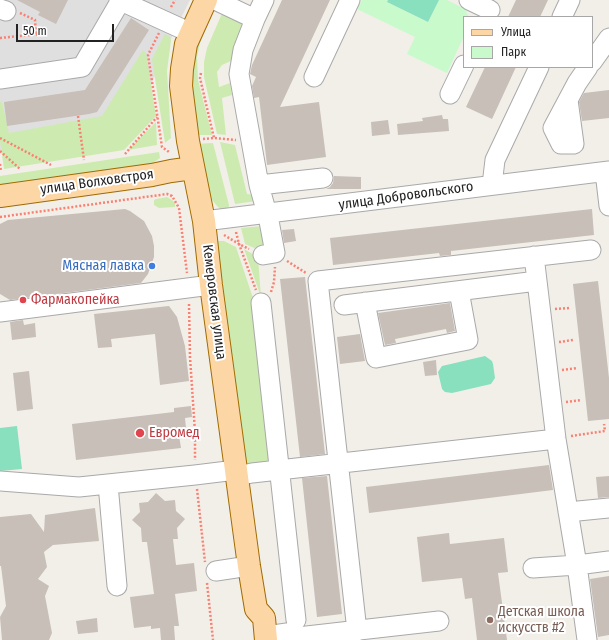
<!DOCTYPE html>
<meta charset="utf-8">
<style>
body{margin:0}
#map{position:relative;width:609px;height:640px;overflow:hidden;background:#f2efe9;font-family:"Fira Sans Condensed",sans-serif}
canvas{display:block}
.legend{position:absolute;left:463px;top:16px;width:130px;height:52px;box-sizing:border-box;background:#fff;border:1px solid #a7a7a7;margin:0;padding:5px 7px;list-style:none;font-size:12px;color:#222}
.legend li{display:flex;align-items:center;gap:8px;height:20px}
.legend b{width:20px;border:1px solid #a7a7a7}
.scale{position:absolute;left:16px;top:24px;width:98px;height:18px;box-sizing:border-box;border:2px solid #222;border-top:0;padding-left:5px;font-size:12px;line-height:14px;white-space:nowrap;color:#222;-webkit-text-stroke:3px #fff;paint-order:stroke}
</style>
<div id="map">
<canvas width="609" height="640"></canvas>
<ul class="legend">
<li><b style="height:5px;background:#fcd6a4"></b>Улица</li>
<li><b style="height:11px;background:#c8facc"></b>Парк</li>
</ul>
<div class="scale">50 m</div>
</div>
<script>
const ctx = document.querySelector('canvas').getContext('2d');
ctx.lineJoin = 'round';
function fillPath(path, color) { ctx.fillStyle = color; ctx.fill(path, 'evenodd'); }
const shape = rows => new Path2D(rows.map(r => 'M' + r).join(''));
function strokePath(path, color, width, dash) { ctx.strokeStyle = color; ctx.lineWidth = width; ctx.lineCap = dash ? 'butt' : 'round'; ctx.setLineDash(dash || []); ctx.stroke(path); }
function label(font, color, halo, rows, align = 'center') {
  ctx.font = font + ' "Fira Sans Condensed",sans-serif'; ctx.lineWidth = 4; ctx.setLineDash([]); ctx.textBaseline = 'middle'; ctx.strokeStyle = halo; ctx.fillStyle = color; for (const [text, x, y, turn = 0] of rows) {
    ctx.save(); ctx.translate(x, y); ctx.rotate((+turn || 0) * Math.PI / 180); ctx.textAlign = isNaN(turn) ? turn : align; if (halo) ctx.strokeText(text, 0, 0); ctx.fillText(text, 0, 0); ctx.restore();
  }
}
const residential = shape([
 [0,0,190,0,174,32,128,138,0,153]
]);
const grass = shape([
 [215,6,200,43,197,57,198,80,212,135,194,135,192,97,194,55,198,38],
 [223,11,244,20,244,28,231,61,222,65,217,72,219,87,230,83,232,95,222,98,226,135,217,134,204,77,204,62,207,48],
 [165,34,170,37,171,41,167,71,171,138,165,143,152,59],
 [143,50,146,53,156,116,124,150,4,169,0,141,0,102,2,102,9,133,102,116],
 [156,122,157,145,128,150],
 [220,142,235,145,247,194,254,195,256,201,235,204],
 [213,143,229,205,228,212,223,211,218,207,212,200,204,177,195,144],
 [159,152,160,158,150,165,0,188,0,176],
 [167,197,172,200,175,203,175,207,159,208,154,205,154,200,156,199],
 [263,226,271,249,259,250,245,244,241,228],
 [217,241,224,241,236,247,255,304,275,460,247,470],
 [244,249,258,257,261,297]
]);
const park = shape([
 [362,0,388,0,387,2,428,22,439,0,447,0,465,9,469,17,464,17,464,36,447,73,407,54,415,37,357,9]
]);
const pitch = shape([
 [388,0,439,0,428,22,387,2],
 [485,356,492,361,493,364,495,378,491,384,452,393,445,392,442,389,438,372,442,366],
 [17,426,22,469,0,471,0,428]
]);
const building = shape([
 [17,0,68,0,56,24,38,15,40,12],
 [282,0,330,0,280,107,319,102,326,157,267,165,259,97,254,98,252,86,256,77,250,74,252,65],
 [516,0,548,0,540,17,508,17],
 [131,18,149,30,97,112,89,114,7,126,4,102,85,90],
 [485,67,516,67,492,119,466,107],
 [609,90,609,118,582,121,579,102,584,93],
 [442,115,443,119,448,119,449,131,398,135,397,124,423,121,422,118],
 [388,120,390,134,372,136,371,122],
 [334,176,361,177,361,189,326,189,330,187,333,183],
 [125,209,130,211,144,221,152,236,154,246,154,257,148,274,141,283,10,300,0,294,0,224,8,220],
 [592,209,594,235,451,251,451,255,440,256,439,253,333,265,330,238],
 [294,229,296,241,284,243,282,230],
 [305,277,325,454,300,457,280,279],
 [598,281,609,378,609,419,588,421,573,284],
 [450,303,455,331,447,333,446,329,395,339,396,343,385,345,378,313],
 [169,306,177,317,185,346,189,381,160,385,155,334,111,339,112,347,98,348,94,314],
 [23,320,24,325,35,323,36,337,12,340,10,322],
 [360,334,365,361,340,364,337,337],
 [436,360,437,375,425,376,423,362],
 [29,371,33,409,17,411,13,373],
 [191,406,192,417,185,418,186,428,178,429,181,448,76,460,72,424,174,412,174,408],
 [549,465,553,490,369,513,366,487],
 [327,476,342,614,317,617,302,478],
 [609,476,609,497,598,498,596,477],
 [156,493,165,501,175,500,176,511,185,519,177,528,178,539,173,539,176,565,194,563,197,591,175,594,179,626,174,626,175,640,161,640,160,628,151,629,151,626,134,628,130,597,154,594,147,542,142,542,141,528,132,520,140,512,139,503,148,502],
 [95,508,99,541,53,545,44,552,47,567,38,579,49,586,45,596,52,633,49,640,2,640,0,617,6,606,1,566,0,566,0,517,31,514,44,532,45,515],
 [449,533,450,544,504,538,508,572,498,573,507,640,477,640,472,598,465,599,462,578,422,582,417,537],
 [609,576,609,635,598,637,590,579],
 [97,618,98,632,78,634,76,621]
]);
const path = shape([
 [171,7,175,0],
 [20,13,35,20,36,35],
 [159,33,148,55,162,147,169,152],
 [0,38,40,34],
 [201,73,200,78,214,138],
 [78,116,84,160],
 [0,138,51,165],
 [203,139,214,138,236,140],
 [0,151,20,169],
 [125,154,157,117],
 [0,164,1,172],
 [0,217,167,194,172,196,179,208,187,273],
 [236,232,239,244,256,290],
 [224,235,239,244,249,249],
 [287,261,306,273],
 [271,292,274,282,275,267],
 [189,304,190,357,195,432,195,460],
 [555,309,569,308],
 [559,342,573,340],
 [562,370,577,368],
 [566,402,581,400],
 [571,436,605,431,604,424],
 [197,489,205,562],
 [207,583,213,640]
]);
const minor = shape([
 [119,0,191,33],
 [215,0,255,19,264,0],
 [469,0,490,10],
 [0,9,6,11],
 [562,17,570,0],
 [255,19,243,50,239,74,259,185,269,221,275,253,263,255],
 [592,62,609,38],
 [314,77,350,0],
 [0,79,82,67,121,0],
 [450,94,464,65],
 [568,100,574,144,561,144,553,128,577,83,588,67],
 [605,172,609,206],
 [259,185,323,178],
 [492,185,495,160,539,67],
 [204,221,609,171],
 [534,256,556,439,577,565,587,640],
 [365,302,376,358,468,340,459,291],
 [261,303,296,620],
 [344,305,537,281],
 [0,312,211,285],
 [237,476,252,473,556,439],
 [0,481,79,487,195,475,236,470],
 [108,484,117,586],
 [568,512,609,508],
 [533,568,577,565,609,561],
 [216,571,249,566],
 [357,631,318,281,591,250],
 [266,636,287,633,288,640],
 [298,637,439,621]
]);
const major = shape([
 [206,0,186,44,182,69,181,86,188,141,204,221,211,285,249,566,256,609,264,618,266,640],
 [0,196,152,175,171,171,193,168]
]);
const markers = [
 [152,266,4,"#3f7fe0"],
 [23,300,4,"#e0444e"],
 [140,433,5,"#e0444e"],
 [490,620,4,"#8d6e63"]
];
const streetNames = [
 ["улица Волховстроя",97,182,-8],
 ["улица Добровольского",406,196,-8],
 ["Кемеровская улица",214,302,83]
];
const shopNames = [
 ["Мясная лавка",144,266]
];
const healthNames = [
 ["Фармакопейка",31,300],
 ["Евромед",149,433]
];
const educationNames = [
 ["Детская школа",498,612],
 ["искусств #2",498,628]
];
fillPath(residential, '#e0dfdf');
fillPath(grass, '#cdebb0');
fillPath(park, '#c8facc');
fillPath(pitch, '#88e0be');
fillPath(building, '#c7bfb8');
strokePath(minor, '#a9a9a9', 21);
strokePath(major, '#a06b00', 24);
strokePath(path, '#fa8072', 2.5, [2, 2]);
strokePath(minor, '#fff', 19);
strokePath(major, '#fcd6a4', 22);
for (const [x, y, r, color] of markers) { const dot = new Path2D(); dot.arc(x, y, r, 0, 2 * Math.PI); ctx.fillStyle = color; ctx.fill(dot); strokePath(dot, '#fff', 1.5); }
label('14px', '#222', '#fff', streetNames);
label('14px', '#366cbe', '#fff', shopNames, 'right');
label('14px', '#be3a42', '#fff', healthNames, 'left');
label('14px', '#785e54', '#fff', educationNames, 'left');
</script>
